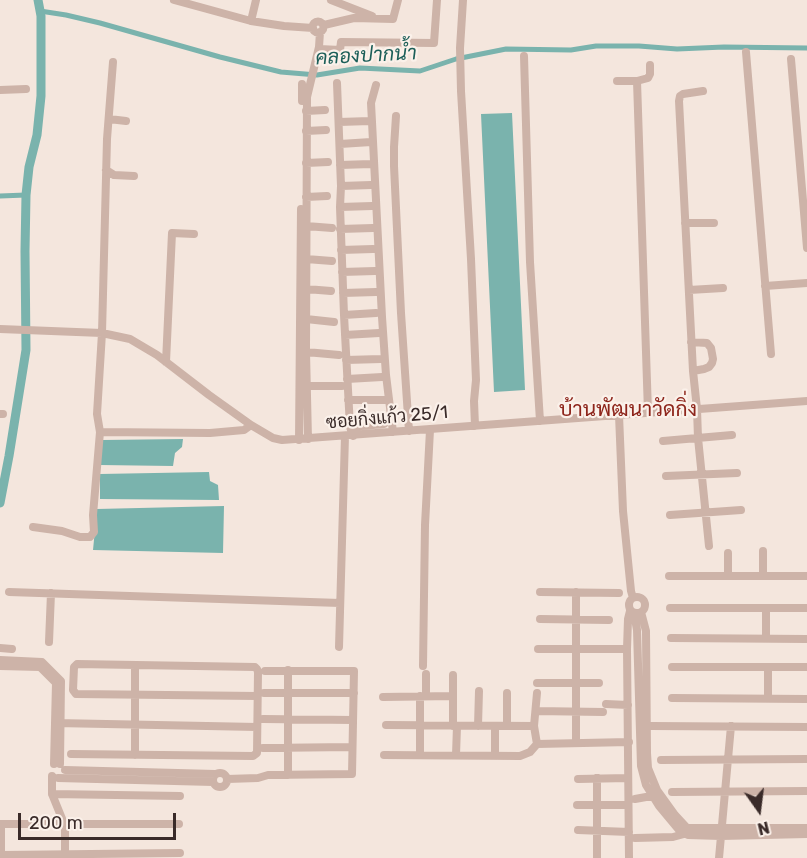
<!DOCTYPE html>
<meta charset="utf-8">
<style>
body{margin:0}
#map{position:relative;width:807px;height:858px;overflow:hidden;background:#f4e6dd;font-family:Rubik,sans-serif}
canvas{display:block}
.north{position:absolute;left:729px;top:780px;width:60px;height:60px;-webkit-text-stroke:4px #fbf1ea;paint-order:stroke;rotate:166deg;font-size:16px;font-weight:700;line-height:24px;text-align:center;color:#3a2b29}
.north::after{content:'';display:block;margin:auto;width:21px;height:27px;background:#3a2b29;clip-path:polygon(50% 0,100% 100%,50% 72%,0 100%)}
.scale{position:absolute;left:18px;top:813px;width:158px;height:27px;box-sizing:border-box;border:3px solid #3a2b29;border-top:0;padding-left:8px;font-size:18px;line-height:21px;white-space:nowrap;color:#3a2b29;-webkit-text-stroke:4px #fbf1ea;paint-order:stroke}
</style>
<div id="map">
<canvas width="807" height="858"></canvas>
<div class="north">N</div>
<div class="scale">200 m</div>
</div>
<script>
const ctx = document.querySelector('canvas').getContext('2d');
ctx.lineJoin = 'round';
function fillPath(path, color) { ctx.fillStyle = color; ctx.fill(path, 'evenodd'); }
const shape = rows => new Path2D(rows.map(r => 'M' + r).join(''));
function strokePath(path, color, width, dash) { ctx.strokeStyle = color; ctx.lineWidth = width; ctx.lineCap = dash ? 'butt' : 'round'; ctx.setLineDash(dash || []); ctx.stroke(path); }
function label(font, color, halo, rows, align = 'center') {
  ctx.font = font + ' Rubik,Sarabun,sans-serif'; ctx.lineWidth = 4.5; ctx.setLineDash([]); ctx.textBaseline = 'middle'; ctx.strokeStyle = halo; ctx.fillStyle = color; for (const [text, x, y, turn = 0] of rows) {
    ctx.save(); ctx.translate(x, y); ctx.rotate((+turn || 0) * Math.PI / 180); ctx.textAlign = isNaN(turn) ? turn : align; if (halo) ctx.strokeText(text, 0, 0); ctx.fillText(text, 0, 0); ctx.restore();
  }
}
const water = shape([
 [512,113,525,390,494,392,481,114],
 [183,439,182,447,175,453,173,466,100,465,100,454,103,440],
 [209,472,210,481,218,485,219,500,100,499,100,474],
 [224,506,223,553,93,550,97,509]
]);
const canal = shape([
 [40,11,66,15,100,23,220,57,281,72,317,75,360,68,420,71,456,59,506,49,571,50,596,46,639,46,677,49,724,47,807,48],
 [0,196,26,195]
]);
const river = shape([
 [0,503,9,456,26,350,25,251,26,195,29,167,37,135,41,96,41,16,38,0]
]);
const minor = shape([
 [174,0,251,21,284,26,313,28],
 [331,0,372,16],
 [463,0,460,48,461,91,471,259,476,380,474,401,475,426],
 [251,21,256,0],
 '312.5 27a5.5 5.5 0 1 1 11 0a5.5 5.5 0 1 1-11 0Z',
 [324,25,354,18,393,19,398,0],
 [319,49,340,50,341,42,434,43,437,0],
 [746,52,771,354],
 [524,56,530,262,540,421],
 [791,59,807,248],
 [617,81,637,81,648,78,650,74,650,65],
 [637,81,648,412],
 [337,83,341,186,340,207,344,315,350,427,353,436],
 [376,85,371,103,372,122,382,317,386,375,393,432],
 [0,90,26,89],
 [703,91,683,94,680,96,679,101,693,371,697,409,698,438,709,546],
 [302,101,302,84],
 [306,111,325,110],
 [396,116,394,147,394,166,401,313,409,431],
 [109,119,126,121],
 [339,122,370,121],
 [306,131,326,130],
 [340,144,371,142],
 [306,163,328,162],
 [340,165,371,164],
 [106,170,114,175,134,176],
 [341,186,371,185],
 [306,197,327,196],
 [340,207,372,206],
 [685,223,714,223],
 [306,226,332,228],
 [340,229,373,228],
 [341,250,373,249],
 [306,259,332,261],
 [342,272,375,271],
 [765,286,807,283],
 [306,289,331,291],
 [689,290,723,288],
 [343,293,376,292],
 [344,315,376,313],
 [306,319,334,322],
 [0,329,102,333,130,339,157,355,209,395,251,425,273,438,282,440,807,401],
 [345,335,379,333],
 [691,342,707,343,711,348,713,359,712,363,709,367,704,369,693,371],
 [306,352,339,355],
 [346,360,381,359],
 [166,362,172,233,194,234],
 [347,379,382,377],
 [306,386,342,386],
 [348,400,384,400],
 [0,414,3,414],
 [619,415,623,511,631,591,633,598],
 [350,427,384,424],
 [100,432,210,433,244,430,251,425],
 [308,439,306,352,307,97,319,47,320,32],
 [299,440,301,209],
 [663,441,732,435],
 [666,476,737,473],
 [670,515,741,510],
 [33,527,62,531,80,537,90,537,94,532,93,515,100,432,97,414,102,333,107,139,113,62],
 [669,576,807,576],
 [728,576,728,553],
 [763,576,763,551],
 [9,592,340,603],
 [540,592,619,593],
 [576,592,576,743],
 '629 605a8 8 0 1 1 16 0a8 8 0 1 1-16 0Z',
 [670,608,807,608],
 [766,609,766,638],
 [641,612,646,631,647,753,648,768,657,790,675,815,687,828,807,828],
 [634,613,637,630,641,766,646,785,659,806,679,830,688,835,721,836,807,834],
 [540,619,609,620],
 [671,638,807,639],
 [49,642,51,593],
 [339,647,345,436],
 [0,648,12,649],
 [538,649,627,649],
 [0,660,42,662,61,681,60,764],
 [0,666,40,667,56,683,54,764],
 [423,666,425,525,430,430],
 [672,667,807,667],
 [768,667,768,698],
 [426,674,426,696],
 [453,675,453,726],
 [537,683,599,683],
 [264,693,354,693],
 [507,693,507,726],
 [537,693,534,726,537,744,629,742],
 [383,697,453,696],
 [672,698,807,699],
 [606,704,628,705],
 [536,711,603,712],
 [263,719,353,720],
 [56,723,257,727],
 [386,725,534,726],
 [478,726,479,691],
 [495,726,495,756],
 [651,726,807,727],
 [263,748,352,747],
 [71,754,253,756,257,753,258,672,257,669,255,667,77,664,74,667,73,690,76,694,257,696],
 [135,755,135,665],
 [384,755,520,756,530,752,537,744],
 [420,755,420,696],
 [456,755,457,726],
 [661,760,807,759],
 [65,770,215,774],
 '213 780a7 7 0 1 1 14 0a7 7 0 1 1-14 0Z',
 [288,775,288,670],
 [52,776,52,794,65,826,65,858],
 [58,778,213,782],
 [227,779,258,778,268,775,352,774,354,671,265,671],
 [578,779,628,778],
 [672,792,807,791],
 [52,794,180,796],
 [635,799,657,795],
 [577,805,628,805],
 [578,830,629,832],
 [635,838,673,837,684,834,685,832],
 [2,855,180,853],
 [1,858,1,824,179,824],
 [597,858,597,778],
 [629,858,627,649,628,619,630,611],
 [719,858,731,726]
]);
const streetNames = [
 ["ซอยกิ่งแก้ว 25/1",387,418,-5]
];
const waterNames = [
 ["คลองปากน้ำ",366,56,-3]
];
const quarterNames = [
 ["บ้านพัฒนาวัดกิ่ง",628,410]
];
fillPath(water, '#7ab3ad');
strokePath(canal, '#7ab3ad', 5);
strokePath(river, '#7ab3ad', 9);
strokePath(minor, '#cdb3a8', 8);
label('18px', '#3a2b29', '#fbf1ea', streetNames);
label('italic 20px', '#1b5e58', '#fbf1ea', waterNames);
label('21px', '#8e261c', '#fbf1ea', quarterNames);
</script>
